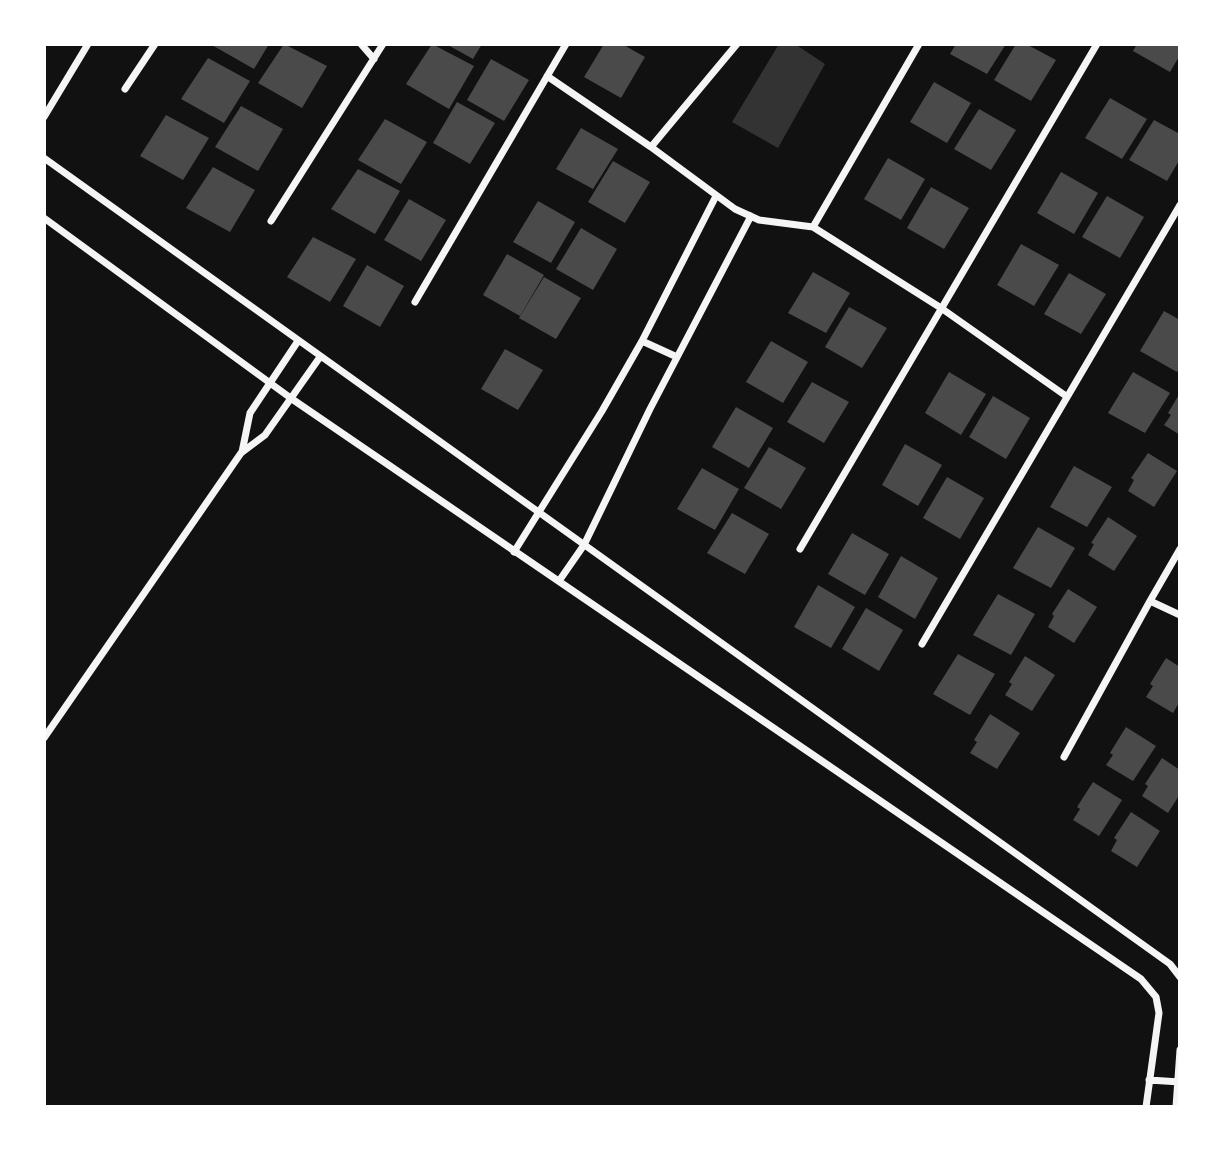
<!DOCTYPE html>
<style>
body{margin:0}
#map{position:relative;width:1224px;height:1151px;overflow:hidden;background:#111;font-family:Rubik,sans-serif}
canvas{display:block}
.frame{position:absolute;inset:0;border:46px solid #fff;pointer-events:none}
</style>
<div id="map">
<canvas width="1224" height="1151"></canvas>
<div class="frame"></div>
</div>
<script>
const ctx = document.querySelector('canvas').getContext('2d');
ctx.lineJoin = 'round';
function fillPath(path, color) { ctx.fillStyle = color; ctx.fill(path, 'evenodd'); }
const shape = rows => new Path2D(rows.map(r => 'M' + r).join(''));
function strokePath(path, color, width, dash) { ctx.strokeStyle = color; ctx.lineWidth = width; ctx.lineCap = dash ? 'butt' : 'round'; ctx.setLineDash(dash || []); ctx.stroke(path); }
const water = shape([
 [779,44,795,44,825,64,778,148,732,122]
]);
const building = shape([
 [210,44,269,44,254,69],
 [284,44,327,66,302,108,258,83],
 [432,44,474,66,449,109,406,84],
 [446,44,482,44,473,59],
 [604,44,622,44,645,57,621,98,584,77],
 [956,44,1006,44,987,74,950,54],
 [1016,44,1026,44,1056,60,1031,101,994,80],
 [1137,44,1180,44,1180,55,1170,72,1133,51],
 [208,58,250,81,224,123,181,99],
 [491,59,529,80,504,121,467,100],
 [934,82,971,103,947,143,910,122],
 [1110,98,1147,119,1122,159,1085,138],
 [457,102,495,123,470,164,433,143],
 [241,106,283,129,258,171,215,147],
 [979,109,1016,130,991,170,954,149],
 [166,115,209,138,183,180,140,156],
 [385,119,427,142,401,184,358,160],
 [1154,120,1180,134,1180,159,1167,181,1129,160],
 [581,128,618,149,593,189,556,169],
 [888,158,925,179,901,220,864,199],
 [613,161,650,182,625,223,588,202],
 [213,167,255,190,230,232,186,208],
 [358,169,400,191,375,234,331,209],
 [1061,172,1098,193,1074,234,1037,213],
 [931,187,969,208,944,249,907,228],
 [1107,196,1144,217,1120,258,1082,237],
 [409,199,446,220,421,261,384,240],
 [538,201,575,222,551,263,513,242],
 [581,228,617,249,593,290,556,269],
 [313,237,356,259,330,302,287,277],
 [1021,244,1059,265,1034,306,997,285],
 [507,254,544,275,520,316,483,295],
 [367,265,404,286,380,327,343,306],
 [813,272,850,293,826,333,788,313],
 [1069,273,1106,294,1081,334,1044,314],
 [544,277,581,298,556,339,519,318],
 [849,307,887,328,862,368,825,347],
 [1164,311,1180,320,1180,367,1177,372,1140,351],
 [771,341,808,362,783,403,746,382],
 [505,349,543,370,518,410,481,389],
 [949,372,986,394,961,435,925,413],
 [1133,372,1170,393,1145,433,1108,413],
 [812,382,849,402,824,443,787,422],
 [1180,393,1180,435,1164,425,1171,415,1168,413],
 [993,396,1030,418,1006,459,969,437],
 [736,407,773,428,749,468,712,447],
 [905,444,942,465,918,506,882,485],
 [769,447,806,468,781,509,744,488],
 [1148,453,1177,471,1154,507,1128,491,1134,480,1131,478],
 [1074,466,1112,487,1087,527,1050,507],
 [702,468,739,489,715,530,677,509],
 [947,477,984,498,960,539,923,518],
 [732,513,769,534,745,574,707,553],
 [1108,517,1137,536,1114,571,1088,555,1094,544,1091,543],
 [1038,527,1075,548,1051,588,1013,568],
 [852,533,889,554,865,595,828,574],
 [901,556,938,578,915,619,878,597],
 [818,585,855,607,831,648,794,627],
 [1068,589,1097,607,1074,643,1048,627,1054,616,1052,614],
 [998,594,1035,614,1011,655,973,635],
 [866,608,903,630,879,671,842,649],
 [958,654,995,674,970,715,933,694],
 [1025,656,1055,675,1032,711,1005,695,1012,684,1009,682],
 [1166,658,1180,667,1180,701,1173,713,1146,697,1153,686,1150,684],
 [990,714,1020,733,997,769,970,753,977,742,974,740],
 [1126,727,1156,746,1133,781,1106,765,1113,755,1110,753],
 [1162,758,1180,770,1180,794,1168,813,1142,796,1148,786,1145,784],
 [1093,782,1122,800,1099,836,1073,820,1080,809,1077,807],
 [1131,812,1160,831,1137,867,1111,851,1117,840,1114,838]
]);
const minor = shape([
 [361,44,374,59],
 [547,76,651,147,735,209,759,220,813,227,941,308,1066,396],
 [125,89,155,44],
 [44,117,88,44],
 [651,147,737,44],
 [44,158,1170,964,1180,977],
 [44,218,292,399,1141,979,1156,997,1159,1013,1146,1107],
 [271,221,383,44],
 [813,227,919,44],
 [415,302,566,44],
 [642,341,677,357],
 [242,452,250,413,298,341],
 [800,549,1097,44],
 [1180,549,1150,601,1180,615],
 [514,552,602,411,642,341,716,196],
 [559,581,584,545,650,409,751,216],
 [922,644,1180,205],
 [44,738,241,453,265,435,320,357],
 [1064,757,1150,601],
 [1149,1080,1180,1082],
 [1176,1107,1180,1050]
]);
fillPath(water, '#333');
fillPath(building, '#4a4a4a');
strokePath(minor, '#f5f5f5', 7);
</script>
